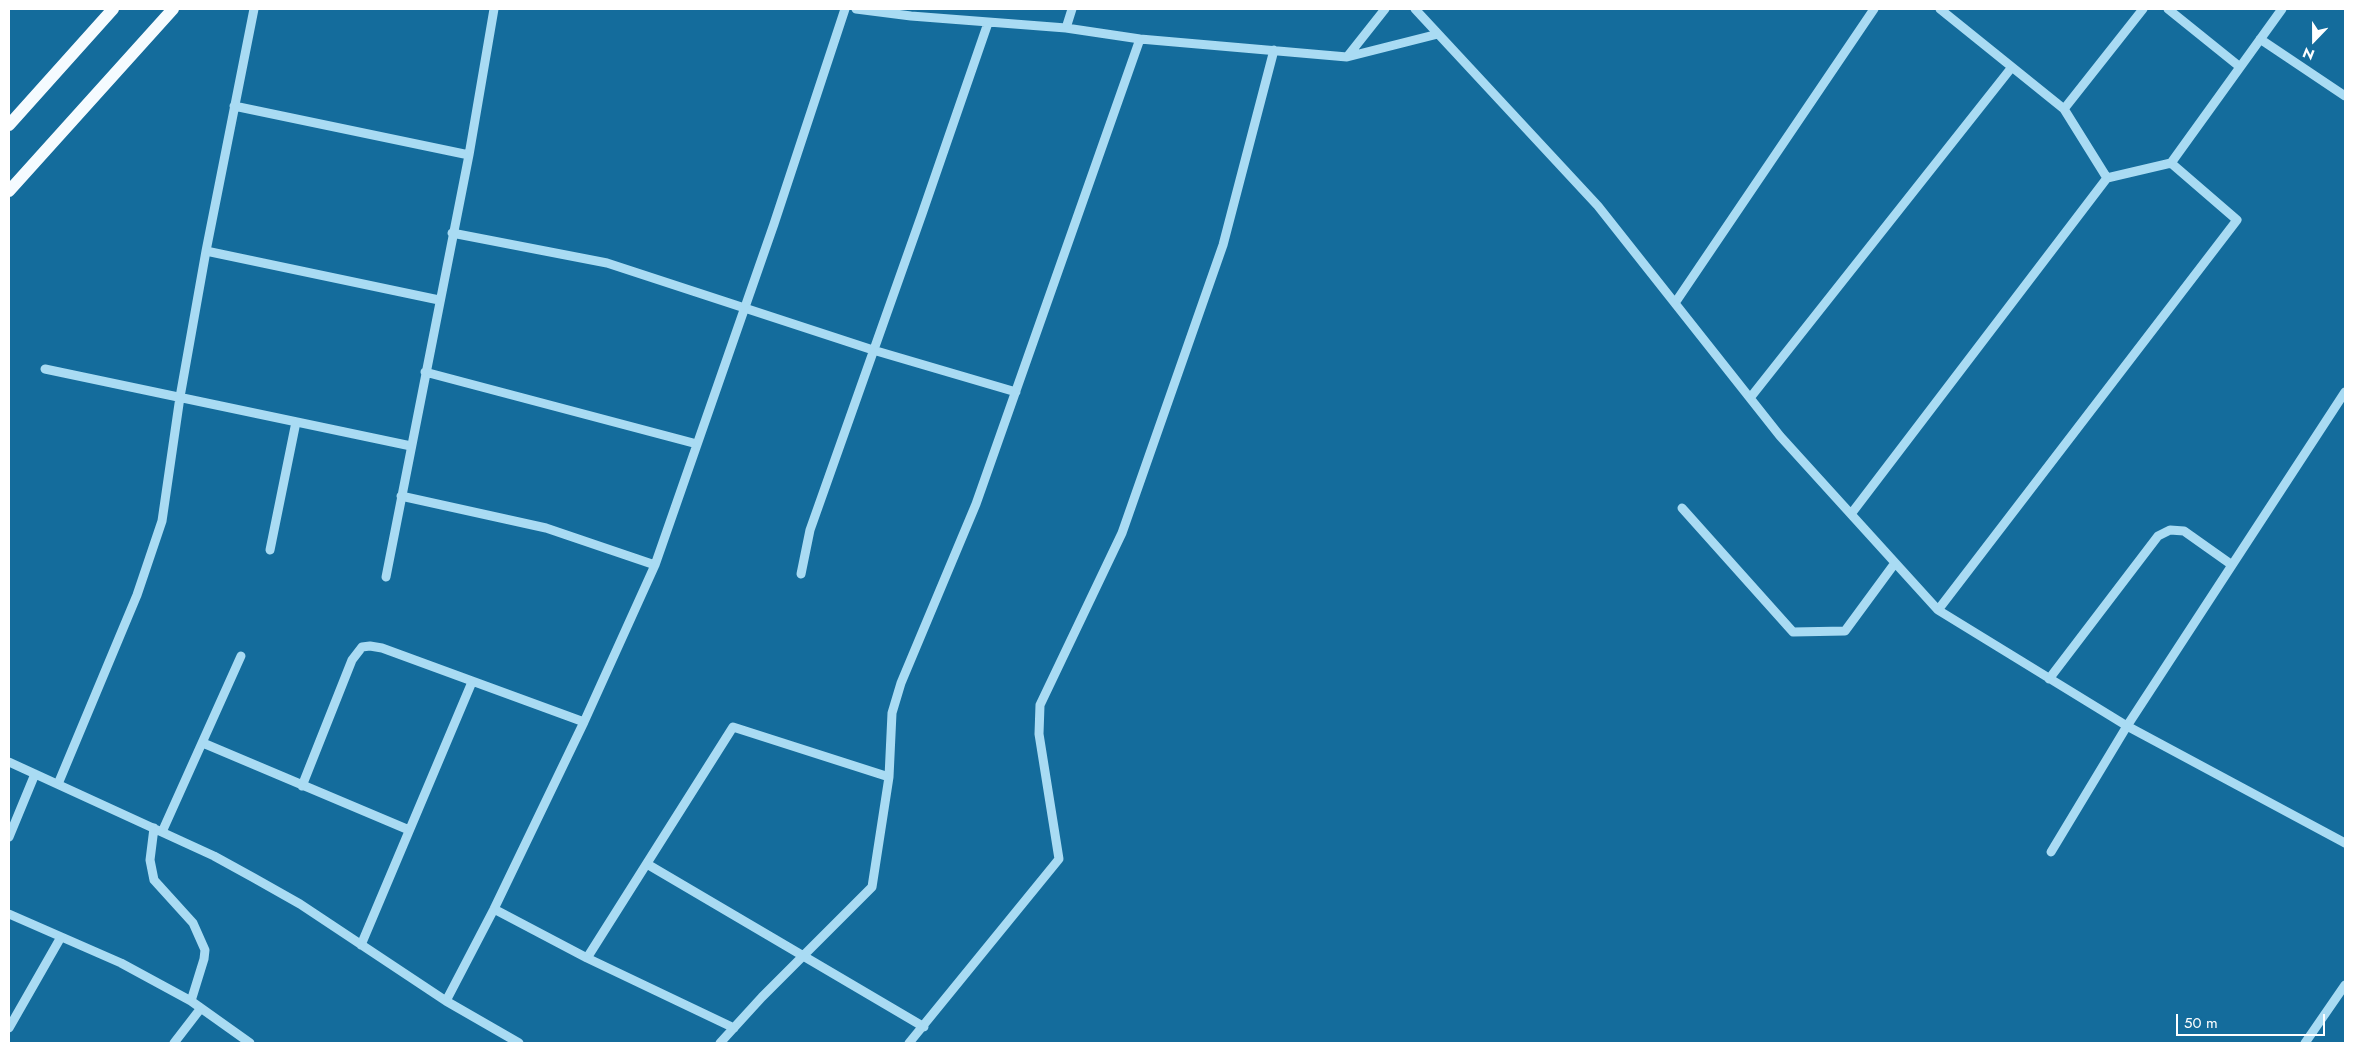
<!DOCTYPE html>
<style>
body{margin:0}
#map{position:relative;width:2354px;height:1052px;overflow:hidden;background:#146c9c;font-family:Jost,sans-serif}
canvas{display:block}
.frame{position:absolute;inset:0;border:10px solid #fff;pointer-events:none}
.north{position:absolute;left:2289px;top:15px;width:50px;height:50px;-webkit-text-stroke:4px #146c9c;paint-order:stroke;rotate:202deg;font-size:14px;font-weight:700;line-height:20px;text-align:center;color:#fff}
.north::after{content:'';display:block;margin:auto;width:18px;height:22px;background:#fff;clip-path:polygon(50% 0,100% 100%,50% 72%,0 100%)}
.scale{position:absolute;left:2176px;top:1014px;width:149px;height:22px;box-sizing:border-box;border:2px solid #fff;border-top:0;padding-left:6px;font-size:15px;line-height:18px;white-space:nowrap;color:#fff;-webkit-text-stroke:4px #146c9c;paint-order:stroke}
</style>
<div id="map">
<canvas width="2354" height="1052"></canvas>
<div class="frame"></div>
<div class="north">N</div>
<div class="scale">50 m</div>
</div>
<script>
const ctx = document.querySelector('canvas').getContext('2d');
ctx.lineJoin = 'round';
const shape = rows => new Path2D(rows.map(r => 'M' + r).join(''));
function strokePath(path, color, width, dash) { ctx.strokeStyle = color; ctx.lineWidth = width; ctx.lineCap = dash ? 'butt' : 'round'; ctx.setLineDash(dash || []); ctx.stroke(path); }
const minor = shape([
 [856,9,911,16,1066,28,1140,39,1347,57,1385,9],
 [1415,9,1598,206,1780,436,1938,610,2237,220,2171,163,2282,9],
 [1940,9,2064,109,2107,178],
 [2168,9,2240,67],
 [1066,28,1072,9],
 [2260,39,2345,96],
 [1347,57,1438,34],
 [234,106,469,155],
 [2064,109,2143,9],
 [452,233,607,263,873,350,1016,392],
 [206,251,439,300],
 [1675,303,1874,9],
 [45,369,411,446],
 [425,372,697,444],
 [1750,398,2012,67],
 [401,496,546,528,655,565],
 [1682,508,1793,632,1845,631,1895,563],
 [1851,514,2107,178,2171,163],
 [270,550,296,422],
 [801,574,810,530,922,214,988,23],
 [386,577,469,155,494,9],
 [1938,610,2127,726,2345,843],
 [2049,679,2158,536,2170,530,2184,531,2232,565],
 [203,743,409,830],
 [9,762,214,856,254,878,300,904,446,1001],
 [58,784,137,595,162,521,180,397,206,251,254,9],
 [302,786,352,660,362,647,370,646,382,648,584,722],
 [154,828,150,860,154,880,193,923,205,950,204,959,191,1001],
 [162,832,241,656],
 [9,837,35,774],
 [2051,852,2127,726,2345,392],
 [647,864,924,1027],
 [494,909,587,958,734,1028],
 [9,914,121,963,191,1001,250,1043],
 [361,945,472,682],
 [587,958,733,727,889,777],
 [9,1028,61,937],
 [174,1043,201,1008],
 [519,1043,446,1001,494,909,584,722,655,565,774,224,845,9],
 [720,1043,762,997,872,887,889,777,892,713,901,683,976,504,1140,39],
 [909,1043,1059,859,1039,734,1040,705,1122,533,1223,245,1274,50],
 [2305,1043,2345,985]
]);
const major = shape([
 [9,125,113,9],
 [9,191,173,9]
]);
strokePath(minor, '#a9dbf3', 9);
strokePath(major, '#f5fbff', 12);
</script>
